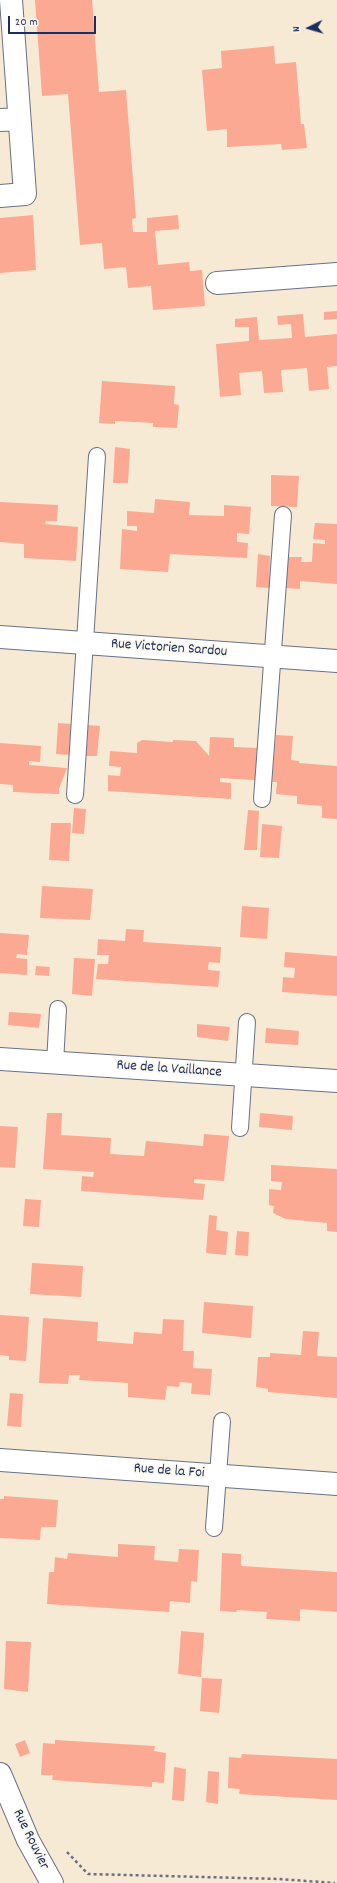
<!DOCTYPE html>
<style>
body{margin:0}
#map{position:relative;width:337px;height:1883px;overflow:hidden;background:#f7ead5;font-family:Dekko,sans-serif}
canvas{display:block}
.north{position:absolute;left:289px;top:8px;width:40px;height:40px;-webkit-text-stroke:3px #fbf7ec;paint-order:stroke;rotate:265deg;font-size:11px;font-weight:700;line-height:16px;text-align:center;color:#1b2f5e}
.north::after{content:'';display:block;margin:auto;width:14px;height:18px;background:#1b2f5e;clip-path:polygon(50% 0,100% 100%,50% 72%,0 100%)}
.scale{position:absolute;left:8px;top:16px;width:88px;height:18px;box-sizing:border-box;border:2px solid #1b2f5e;border-top:0;padding-left:5px;font-size:12px;line-height:14px;white-space:nowrap;color:#1b2f5e;-webkit-text-stroke:3px #fbf7ec;paint-order:stroke}
</style>
<div id="map">
<canvas width="337" height="1883"></canvas>
<div class="north">N</div>
<div class="scale">20 m</div>
</div>
<script>
const ctx = document.querySelector('canvas').getContext('2d');
ctx.lineJoin = 'round';
function fillPath(path, color) { ctx.fillStyle = color; ctx.fill(path, 'evenodd'); }
const shape = rows => new Path2D(rows.map(r => 'M' + r).join(''));
function strokePath(path, color, width, dash) { ctx.strokeStyle = color; ctx.lineWidth = width; ctx.lineCap = dash ? 'butt' : 'round'; ctx.setLineDash(dash || []); ctx.stroke(path); }
function label(font, color, halo, rows, align = 'center') {
  ctx.font = font + ' Dekko,sans-serif'; ctx.lineWidth = 3.5; ctx.setLineDash([]); ctx.textBaseline = 'middle'; ctx.strokeStyle = halo; ctx.fillStyle = color; for (const [text, x, y, turn = 0] of rows) {
    ctx.save(); ctx.translate(x, y); ctx.rotate((+turn || 0) * Math.PI / 180); ctx.textAlign = isNaN(turn) ? turn : align; if (halo) ctx.strokeText(text, 0, 0); ctx.fillText(text, 0, 0); ctx.restore();
  }
}
const building = shape([
 [35,0,92,0,99,92,126,90,136,218,132,219,133,232,147,232,147,218,178,215,179,229,155,231,158,265,189,262,190,271,202,270,205,306,153,310,151,286,128,288,126,267,104,269,102,243,80,245,68,94,42,96],
 [274,46,275,64,296,62,301,124,304,124,307,148,282,150,281,144,227,147,227,129,207,131,202,70,222,68,221,51],
 [33,215,36,270,0,273,0,218],
 [337,311,337,319,324,320,324,312],
 [303,314,305,337,337,334,337,366,327,367,329,389,309,391,307,368,281,370,283,392,264,393,262,371,239,373,241,395,220,397,216,344,249,341,249,327,235,327,235,319,257,317,259,340,292,338,291,324,278,325,277,316],
 [102,381,175,386,174,404,179,405,177,428,153,427,153,423,115,421,115,424,99,423],
 [115,447,130,449,128,483,113,483],
 [271,475,299,476,297,507,271,506],
 [155,499,190,502,189,515,224,516,224,505,251,507,249,534,237,533,237,542,248,543,247,558,170,554,168,572,120,569,122,529,137,531,137,526,127,526,127,511,154,513],
 [0,502,58,505,57,521,46,521,45,524,78,527,76,561,24,558,24,544,0,542],
 [315,523,337,524,337,584,300,581,300,589,286,588,288,557,302,557,301,562,312,562,313,543,325,544,325,540,313,539],
 [258,554,270,556,269,588,256,587],
 [58,723,71,724,69,755,56,754],
 [87,725,100,726,97,756,85,756],
 [276,735,293,736,291,760,299,761,299,763,337,766,337,819,322,818,322,806,297,804,297,796,276,794,277,782,272,782],
 [210,737,234,738,234,747,257,748,255,780,220,778,220,782,231,783,231,799,108,791,108,775,120,776,121,767,109,766,110,751,137,753,137,743,142,740,173,742,173,740,196,741,209,756],
 [0,743,41,746,40,762,29,761,29,765,67,768,59,789,59,794,13,792,13,785,0,784],
 [74,808,86,809,84,834,72,833],
 [248,810,259,811,257,850,244,850],
 [51,823,71,823,69,861,49,860],
 [262,824,282,826,279,858,260,857],
 [42,886,93,889,90,920,40,918],
 [242,906,269,908,267,939,240,937],
 [126,929,144,930,143,942,221,947,220,963,209,962,208,967,208,970,220,971,218,987,96,979,98,964,108,964,109,955,97,955,98,939,125,941],
 [0,933,29,935,27,955,17,954,16,958,27,959,27,975,0,973],
 [285,952,337,956,337,996,282,992,283,977,294,978,295,968,284,967],
 [74,958,95,959,92,996,72,994],
 [36,966,50,967,49,976,35,975],
 [9,1012,41,1014,39,1028,8,1025],
 [197,1024,230,1027,228,1041,197,1037],
 [266,1028,299,1031,298,1045,265,1043],
 [47,1113,62,1113,61,1135,111,1138,110,1154,144,1156,146,1141,203,1146,204,1134,229,1136,224,1181,194,1179,194,1183,205,1184,203,1200,81,1191,82,1176,93,1177,94,1172,43,1169],
 [260,1113,293,1116,292,1130,259,1127],
 [0,1126,18,1127,15,1168,0,1167],
 [271,1165,337,1169,337,1232,327,1231,327,1223,286,1219,273,1213,274,1206,269,1205,269,1189,281,1190,282,1182,271,1181],
 [25,1199,41,1200,39,1227,23,1226],
 [209,1215,217,1216,216,1230,228,1232,226,1255,206,1253],
 [237,1231,249,1232,248,1256,235,1255],
 [32,1263,83,1266,81,1297,30,1294],
 [204,1302,253,1306,251,1338,202,1333],
 [0,1315,29,1317,26,1361,9,1360,9,1356,0,1355],
 [43,1318,98,1322,97,1341,133,1344,134,1332,162,1334,163,1319,184,1320,183,1351,194,1351,193,1368,212,1369,210,1395,191,1394,192,1383,180,1382,179,1387,167,1386,165,1400,128,1397,128,1383,79,1380,80,1375,69,1375,68,1384,39,1383],
 [303,1331,319,1332,317,1356,337,1357,337,1398,268,1392,268,1389,256,1387,258,1357,270,1357,270,1353,301,1355],
 [10,1393,23,1394,21,1427,7,1426],
 [4,1496,58,1500,56,1527,41,1527,40,1540,0,1538,0,1499,4,1499],
 [118,1544,155,1546,154,1560,178,1562,179,1549,199,1550,197,1582,191,1581,190,1603,170,1601,169,1612,47,1604,49,1572,54,1572,55,1557,67,1559,68,1553,118,1557],
 [222,1553,241,1554,241,1566,337,1572,337,1612,300,1609,300,1621,266,1619,267,1612,237,1610,236,1612,220,1611],
 [181,1631,204,1633,201,1677,178,1674],
 [6,1641,31,1642,28,1692,4,1689],
 [202,1678,222,1679,219,1713,200,1711],
 [25,1740,30,1753,20,1757,15,1744],
 [55,1740,155,1746,154,1751,166,1753,164,1783,152,1782,152,1787,52,1780,53,1775,41,1775,43,1743,55,1744],
 [242,1754,337,1759,337,1800,239,1794,240,1789,228,1788,229,1757,241,1758],
 [174,1767,186,1769,184,1801,172,1800],
 [208,1771,219,1772,218,1804,206,1802]
]);
const path = shape([
 [67,1852,88,1874,279,1879,335,1883]
]);
const lane = shape([
 [75,795,97,456],
 [262,799,283,515],
 [55,1063,58,1009],
 [240,1128,247,1022],
 [214,1528,222,1421]
]);
const street = shape([
 [0,120,19,119],
 [0,196,25,194,11,0],
 [217,283,337,274],
 [0,637,337,661],
 [0,1059,337,1081],
 [0,1460,337,1484],
 [0,1774,28,1840,52,1883]
]);
const streetNames = [
 ["Rue Victorien Sardou",169,649,4],
 ["Rue de la Vaillance",169,1070,4],
 ["Rue de la Foi",169,1472,4],
 ["Rue Rouvier",30,1840,64]
];
fillPath(building, '#fba993');
strokePath(lane, '#687088', 18);
strokePath(street, '#687088', 24);
strokePath(path, '#687088', 2.5, [3, 3]);
strokePath(lane, '#fff', 16);
strokePath(street, '#fff', 22);
label('15px', '#1b2f5e', '#fbf7ec', streetNames);
</script>
